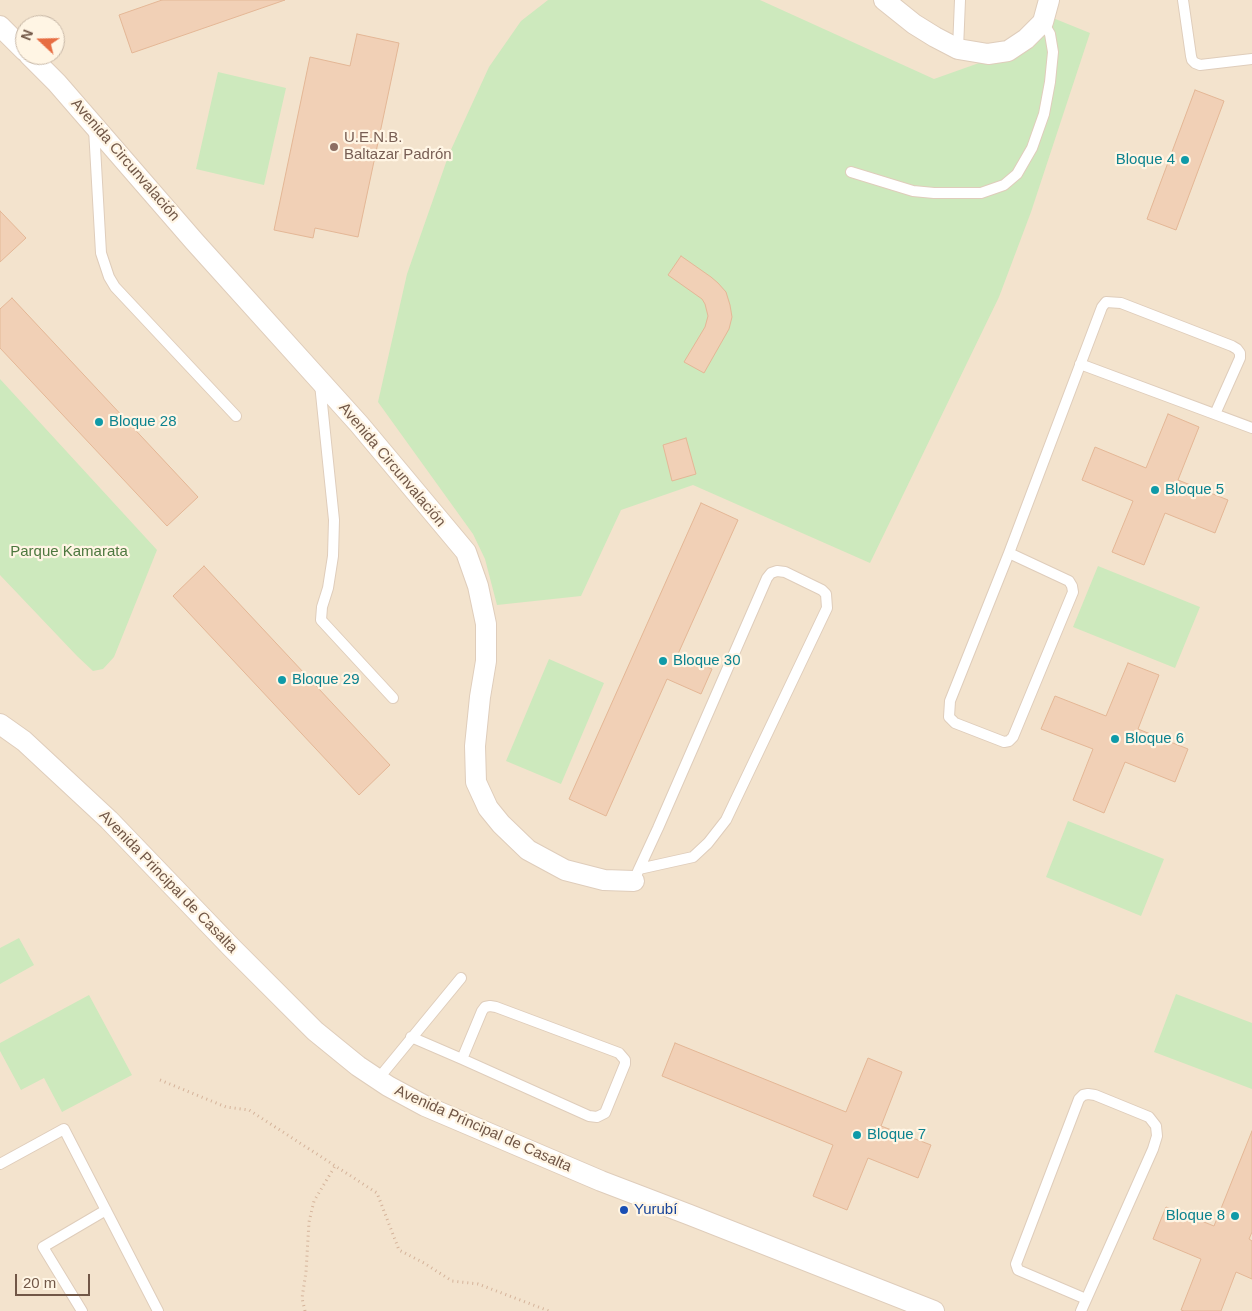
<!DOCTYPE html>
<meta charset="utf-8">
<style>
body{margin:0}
#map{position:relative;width:1252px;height:1311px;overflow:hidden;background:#fcf1de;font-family:Arial,sans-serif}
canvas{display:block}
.north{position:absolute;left:15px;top:15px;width:50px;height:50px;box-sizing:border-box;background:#fff5e4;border:1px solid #c6b6a5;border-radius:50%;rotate:291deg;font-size:14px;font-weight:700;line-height:20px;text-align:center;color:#715747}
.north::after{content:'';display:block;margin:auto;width:18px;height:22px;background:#e76d42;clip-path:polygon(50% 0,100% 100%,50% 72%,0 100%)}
.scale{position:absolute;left:15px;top:1274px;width:75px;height:22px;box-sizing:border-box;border:2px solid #715747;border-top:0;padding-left:6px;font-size:15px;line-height:18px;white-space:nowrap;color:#715747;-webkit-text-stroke:4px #fff5e4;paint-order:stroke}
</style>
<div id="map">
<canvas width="1252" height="1311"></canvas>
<div class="north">N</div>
<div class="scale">20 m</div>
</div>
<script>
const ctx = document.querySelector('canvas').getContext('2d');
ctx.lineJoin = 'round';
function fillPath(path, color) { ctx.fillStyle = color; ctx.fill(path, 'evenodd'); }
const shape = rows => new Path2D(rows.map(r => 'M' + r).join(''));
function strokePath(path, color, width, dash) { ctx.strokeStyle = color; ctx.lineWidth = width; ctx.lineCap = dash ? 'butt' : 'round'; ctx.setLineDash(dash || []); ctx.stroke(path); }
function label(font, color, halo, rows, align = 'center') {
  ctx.font = font + ' Arial,sans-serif'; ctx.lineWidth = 4.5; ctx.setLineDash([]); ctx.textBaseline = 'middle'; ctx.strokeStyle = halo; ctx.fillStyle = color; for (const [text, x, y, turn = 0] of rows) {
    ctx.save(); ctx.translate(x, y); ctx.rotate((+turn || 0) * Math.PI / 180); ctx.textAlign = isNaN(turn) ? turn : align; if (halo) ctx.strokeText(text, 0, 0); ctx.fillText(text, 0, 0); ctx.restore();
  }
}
const residential = shape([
 [0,0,1252,0,1252,1311,0,1311],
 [25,25,55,25,55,55,25,55]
]);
const green = shape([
 [548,0,760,0,934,79,979,63,1053,18,1090,33,1031,212,999,297,870,563,693,485,621,510,581,596,497,605,485,559,473,534,378,402,407,274,449,154,489,67,521,21],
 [218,72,286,88,264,185,196,169],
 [0,379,157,550,114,657,103,669,93,671,77,656,0,575],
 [1098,566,1200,607,1175,668,1073,627],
 [549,659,604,683,561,784,506,761],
 [1068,821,1164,859,1141,916,1046,877],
 [19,938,34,965,0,984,0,948],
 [1176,994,1252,1023,1252,1089,1154,1052],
 [89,995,132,1075,62,1112,44,1078,21,1090,0,1051,0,1043]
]);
const building = shape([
 [162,0,285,0,132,53,119,15,162,0],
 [357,34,399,43,358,237,315,228,313,238,274,230,310,57,350,66,357,34],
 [1195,90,1224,101,1176,230,1147,219,1195,90],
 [0,211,26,238,0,262,0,211],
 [681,256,711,277,718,283,726,292,730,305,732,317,729,329,704,373,684,362,705,327,708,316,705,304,702,299,668,275,681,256],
 [12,298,198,497,167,526,0,348,0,309,12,298],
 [1168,414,1199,427,1178,480,1228,500,1215,533,1165,513,1144,565,1112,552,1133,501,1082,480,1095,447,1146,468,1168,414],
 [686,438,696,474,672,481,663,445,686,438],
 [701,503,738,520,678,654,712,669,701,694,667,679,606,816,569,799,701,503],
 [204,566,390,765,359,795,173,596,204,566],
 [1128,663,1159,675,1138,729,1188,749,1175,782,1125,762,1104,813,1073,800,1093,749,1041,729,1055,696,1106,716,1128,663],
 [675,1043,846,1112,868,1058,902,1072,881,1126,931,1145,918,1178,868,1158,847,1210,813,1196,833,1145,662,1076,675,1043],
 [1252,1131,1252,1232,1249,1239,1252,1241,1252,1279,1236,1272,1221,1311,1184,1311,1181,1310,1201,1259,1153,1239,1166,1207,1214,1226,1252,1131]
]);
const path = shape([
 [160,1080,226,1107,249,1110,377,1193,399,1250,424,1263,452,1281,478,1284,549,1311],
 [305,1311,302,1298,306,1272,309,1222,314,1201,335,1166]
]);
const lane = shape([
 [1183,0,1191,56,1192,60,1195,63,1200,65,1252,59],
 [958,49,960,0],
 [94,129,101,253,109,277,115,287,236,416],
 [851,172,913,191,934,193,981,193,1004,185,1017,174,1032,148,1044,114,1050,82,1053,52,1050,34,1043,22],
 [1080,364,1252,428],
 [320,384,334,520,333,556,328,588,322,607,321,620,393,698],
 [1009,553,1069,581,1072,586,1073,592,1013,737,1009,741,1004,742,955,723,949,717,950,701,1009,553,1102,307,1106,302,1121,303,1232,346,1237,349,1240,353,1240,358,1215,414],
 [634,881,639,869,658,828,767,578,771,573,777,571,785,572,822,590,826,594,827,608,726,820,708,843,693,857,639,869],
 [411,1037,462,1059,589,1116,597,1117,605,1113,625,1064,625,1060,619,1053,496,1007,490,1006,485,1007,482,1011,462,1059],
 [378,1079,461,978],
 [0,1164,64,1129,158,1311],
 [82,1311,43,1247,106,1210],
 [1081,1311,1153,1149,1157,1136,1156,1126,1149,1117,1095,1095,1088,1094,1083,1095,1079,1099,1016,1264,1018,1270,1086,1299]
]);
const street = shape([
 [884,0,914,24,935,37,958,49,988,54,1008,51,1026,39,1043,22,1049,0],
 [0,26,25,51],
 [29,55,57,83,194,241,359,424,466,552,478,586,486,624,486,661,480,697,475,746,476,782,488,808,501,824,528,850,565,870,604,880,634,881],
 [0,724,24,741,109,820,232,948,315,1031,358,1066,388,1086,425,1106,601,1181,690,1215,934,1311]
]);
const markers = [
 [334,147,5,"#8d6e63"],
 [1185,160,5,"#0f9aa8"],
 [99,422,5,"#0f9aa8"],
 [1155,490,5,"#0f9aa8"],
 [663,661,5,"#0f9aa8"],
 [282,680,5,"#0f9aa8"],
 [1115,739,5,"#0f9aa8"],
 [857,1135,5,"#0f9aa8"],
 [624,1210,5,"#1a4fb4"],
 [1235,1216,5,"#0f9aa8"]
];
const educationNames = [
 ["U.E.N.B.",344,138],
 ["Baltazar Padrón",344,155]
];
const streetNames = [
 ["Avenida Circunvalación",125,160,49],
 ["Avenida Circunvalación",392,465,50],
 ["Avenida Principal de Casalta",168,882,46],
 ["Avenida Principal de Casalta",483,1129,24]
];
const cultureNames = [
 ["Bloque 4",1175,160,"right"],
 ["Bloque 28",109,422],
 ["Bloque 5",1165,490],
 ["Bloque 30",673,661],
 ["Bloque 29",292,680],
 ["Bloque 6",1125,739],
 ["Bloque 7",867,1135],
 ["Bloque 8",1225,1216,"right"]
];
const parkNames = [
 ["Parque Kamarata",69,552]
];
const transitNames = [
 ["Yurubí",634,1210]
];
fillPath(residential, '#f3e3cd');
fillPath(green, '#cde9bd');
fillPath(building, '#f1d0b6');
strokePath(building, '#e4b796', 1);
strokePath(lane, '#dfcdbb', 12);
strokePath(street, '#dfcdbb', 22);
strokePath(path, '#d5b39a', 3, [1, 4]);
strokePath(lane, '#fff', 10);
strokePath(street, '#fff', 20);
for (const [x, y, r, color] of markers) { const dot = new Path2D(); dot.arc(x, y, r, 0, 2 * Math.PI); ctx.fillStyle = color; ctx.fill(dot); strokePath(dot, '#fff5e4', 2); }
label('15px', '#785e54', '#fff5e4', educationNames, 'left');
label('15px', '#715747', '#fff5e4', streetNames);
label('15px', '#0d838f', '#fff5e4', cultureNames, 'left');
label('15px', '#4d783f', '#fff5e4', parkNames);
label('15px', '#164399', '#fff5e4', transitNames, 'left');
</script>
